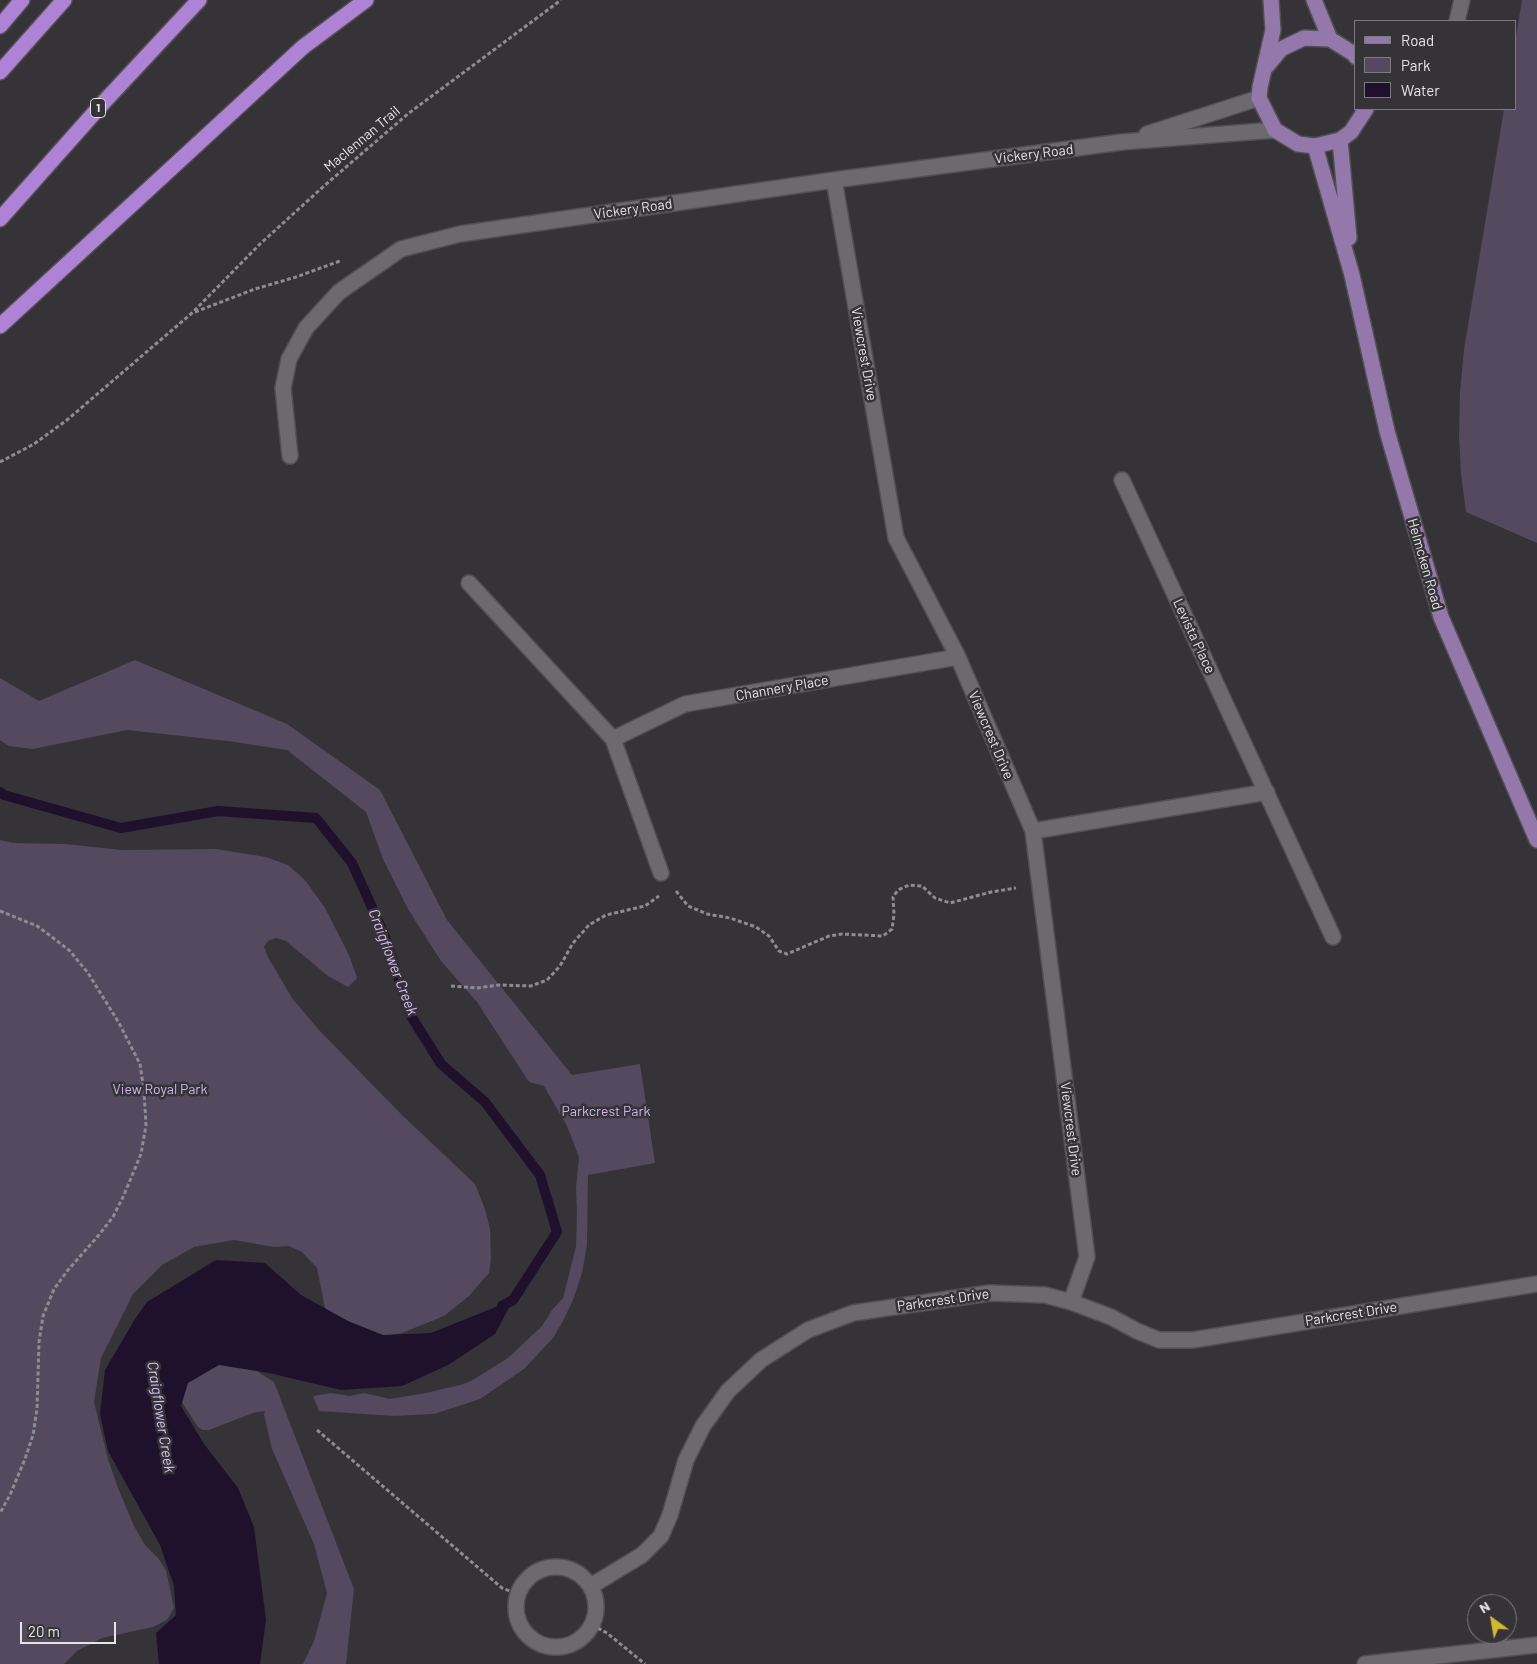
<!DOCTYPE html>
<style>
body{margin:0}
#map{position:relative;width:1537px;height:1664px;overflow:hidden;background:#353337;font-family:Barlow,sans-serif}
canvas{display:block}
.legend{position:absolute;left:1354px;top:20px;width:162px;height:90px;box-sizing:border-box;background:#353337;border:1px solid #7b7a7d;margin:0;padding:6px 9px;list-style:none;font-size:15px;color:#e5e4e6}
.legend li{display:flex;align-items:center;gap:10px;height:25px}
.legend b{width:25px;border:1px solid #7b7a7d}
.north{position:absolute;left:1467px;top:1594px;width:50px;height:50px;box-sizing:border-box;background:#353337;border:1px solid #7b7a7d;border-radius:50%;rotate:328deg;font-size:14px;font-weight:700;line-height:20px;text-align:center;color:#e5e4e6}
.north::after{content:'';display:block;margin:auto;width:18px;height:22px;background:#d2b736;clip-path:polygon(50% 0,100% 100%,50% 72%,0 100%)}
.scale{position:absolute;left:20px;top:1622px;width:96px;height:22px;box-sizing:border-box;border:2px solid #e5e4e6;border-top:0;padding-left:6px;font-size:15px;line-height:18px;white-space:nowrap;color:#e5e4e6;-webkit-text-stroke:4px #353337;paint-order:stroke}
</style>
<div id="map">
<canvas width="1537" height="1664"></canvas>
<ul class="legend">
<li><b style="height:6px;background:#9478ab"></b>Road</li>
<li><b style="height:14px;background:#54495f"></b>Park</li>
<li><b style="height:14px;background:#1f102c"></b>Water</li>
</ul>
<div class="north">N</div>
<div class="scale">20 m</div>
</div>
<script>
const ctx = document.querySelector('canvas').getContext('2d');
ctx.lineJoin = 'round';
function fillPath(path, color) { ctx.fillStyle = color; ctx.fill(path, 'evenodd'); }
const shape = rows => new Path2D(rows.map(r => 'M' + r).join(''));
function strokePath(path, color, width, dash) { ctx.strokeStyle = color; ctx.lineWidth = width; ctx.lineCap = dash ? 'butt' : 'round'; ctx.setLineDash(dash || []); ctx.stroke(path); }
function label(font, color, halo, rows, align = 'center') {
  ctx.font = font + ' Barlow,sans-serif'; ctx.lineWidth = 5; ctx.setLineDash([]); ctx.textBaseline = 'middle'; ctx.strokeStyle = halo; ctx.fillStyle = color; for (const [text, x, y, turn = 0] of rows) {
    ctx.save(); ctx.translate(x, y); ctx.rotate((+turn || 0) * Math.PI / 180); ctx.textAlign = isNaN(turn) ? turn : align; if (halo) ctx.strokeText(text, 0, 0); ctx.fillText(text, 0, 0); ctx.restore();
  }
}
const green = shape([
 [1522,0,1537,0,1537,543,1466,512,1461,474,1459,437,1460,392,1464,349,1504,109,1516,109,1516,36],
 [135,660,287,724,380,790,447,920,572,1075,640,1064,655,1163,588,1175,587,1245,582,1273,573,1300,563,1321,553,1338,524,1369,480,1399,434,1414,394,1416,319,1411,313,1396,331,1393,350,1396,364,1393,390,1399,426,1393,460,1385,471,1381,508,1358,542,1326,552,1310,563,1298,576,1247,577,1211,576,1188,579,1157,567,1126,544,1086,529,1082,477,1002,441,961,418,925,408,909,383,859,366,812,287,750,228,741,127,730,33,749,9,746,0,740,0,678,39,701],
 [0,840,13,843,65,844,122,850,216,849,266,857,288,865,305,880,325,908,349,955,357,978,348,987,328,976,286,941,276,938,268,941,264,947,268,957,292,998,319,1030,402,1115,475,1184,485,1209,490,1229,491,1259,489,1273,469,1296,444,1316,402,1333,375,1338,337,1322,325,1308,317,1268,302,1252,289,1246,274,1247,234,1240,194,1247,162,1265,133,1294,101,1358,94,1402,108,1459,118,1488,134,1526,145,1545,158,1558,166,1570,174,1608,167,1620,153,1627,102,1638,77,1651,64,1664,0,1664],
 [180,1342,234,1350,261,1374,274,1382,354,1589,346,1664,303,1664,314,1641,327,1593,314,1544,272,1449,264,1415,265,1411,253,1413,209,1430,203,1430,198,1427,180,1399]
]);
const water = shape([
 [216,1260,265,1263,301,1295,348,1321,383,1335,431,1333,513,1300,495,1334,448,1365,402,1386,341,1390,269,1373,219,1365,188,1383,181,1406,204,1444,238,1488,254,1527,266,1620,260,1664,159,1664,156,1633,176,1615,174,1586,160,1545,108,1451,100,1414,105,1370,135,1319,147,1302]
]);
const stream = shape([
 [0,792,4,795,121,828,218,811,316,818,352,863,384,934,411,1016,441,1064,485,1102,540,1175,557,1232,513,1300,502,1306]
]);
const path = shape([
 [195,312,255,289,296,277,340,261],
 [0,462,34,444,67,420,192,313,260,244,324,186,409,113,561,0],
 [676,891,688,906,707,914,730,918,756,927,769,936,779,951,787,954,829,936,842,934,883,936,892,929,894,915,893,897,898,890,909,885,922,886,935,898,950,903,991,892,1016,888],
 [0,911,37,926,48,934,70,951,88,973,119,1023,140,1064,144,1091,146,1125,141,1154,124,1195,113,1217,98,1236,68,1270,54,1289,43,1316,39,1342,37,1409,33,1435,25,1459,10,1495,0,1513],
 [451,986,477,988,499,985,531,986,547,980,560,966,573,943,589,925,606,915,645,906,659,896],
 [317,1430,502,1588,518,1594],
 [592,1625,607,1633,645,1664]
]);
const minor = shape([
 [1457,21,1462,0],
 [1147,134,1259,98],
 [834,180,896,538,958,657,1033,831,1087,1257,1071,1302],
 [290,456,283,388,289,359,306,328,339,292,401,249,460,234,834,180,1122,142,1275,130],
 [1122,480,1333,937],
 [469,583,613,739,661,873],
 [613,739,685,704,958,657],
 [1033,831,1267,792],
 '516 1607a40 40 0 1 1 80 0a40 40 0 1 1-80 0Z',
 [591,1586,642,1555,661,1536,670,1515,686,1460,703,1426,728,1391,761,1360,808,1330,853,1313,990,1293,1045,1295,1071,1302,1111,1317,1137,1331,1159,1340,1193,1340,1537,1284],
 [1365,1664,1537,1645]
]);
const major = shape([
 [1271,0,1273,30,1260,87,1259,98,1275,130,1298,144,1315,146,1340,140,1351,132,1366,109],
 [1314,0,1330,39],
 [1267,66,1281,49,1304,38,1330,39,1354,54,1356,57],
 [1340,140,1349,238],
 [1315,146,1352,275,1387,431,1441,617,1537,840]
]);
const highway = shape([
 [0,26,22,0],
 [0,72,64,0],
 [0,219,103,103,199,0],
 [0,326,303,47,366,0]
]);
const shields = [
 [98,108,15]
];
const shieldNames = [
 ["1",98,108]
];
const streetNames = [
 ["Maclennan Trail",362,139,-40],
 ["Vickery Road",1034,154,-7],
 ["Vickery Road",633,209,-8],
 ["Viewcrest Drive",864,354,80],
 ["Helmcken Road",1425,564,74],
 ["Levista Place",1194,636,65],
 ["Channery Place",782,688,-10],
 ["Viewcrest Drive",991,735,67],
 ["Viewcrest Drive",1071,1129,83],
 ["Parkcrest Drive",943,1300,-8],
 ["Parkcrest Drive",1351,1314,-9]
];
const parkNames = [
 ["View Royal Park",160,1089],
 ["Parkcrest Park",606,1111]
];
const waterNames = [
 ["Craigflower Creek",393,962,69],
 ["Craigflower Creek",161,1417,81]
];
fillPath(green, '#54495f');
fillPath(water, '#1f102c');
strokePath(stream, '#1f102c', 10);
strokePath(minor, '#514f52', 18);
strokePath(major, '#514f52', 18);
strokePath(highway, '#514f52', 18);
strokePath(path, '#8e8c8f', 3, [4, 2.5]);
strokePath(minor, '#6c6a6e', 15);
strokePath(major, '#9478ab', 15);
strokePath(highway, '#ae82d4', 15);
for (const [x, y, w] of shields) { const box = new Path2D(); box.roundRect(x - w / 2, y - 9.5, w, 19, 4); ctx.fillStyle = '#353337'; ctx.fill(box); strokePath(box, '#e5e4e6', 1); }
label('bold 12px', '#e5e4e6', null, shieldNames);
label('14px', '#e5e4e6', '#353337', streetNames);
label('14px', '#d1b3ed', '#353337', parkNames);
label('italic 15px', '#dbbdf7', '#353337', waterNames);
</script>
